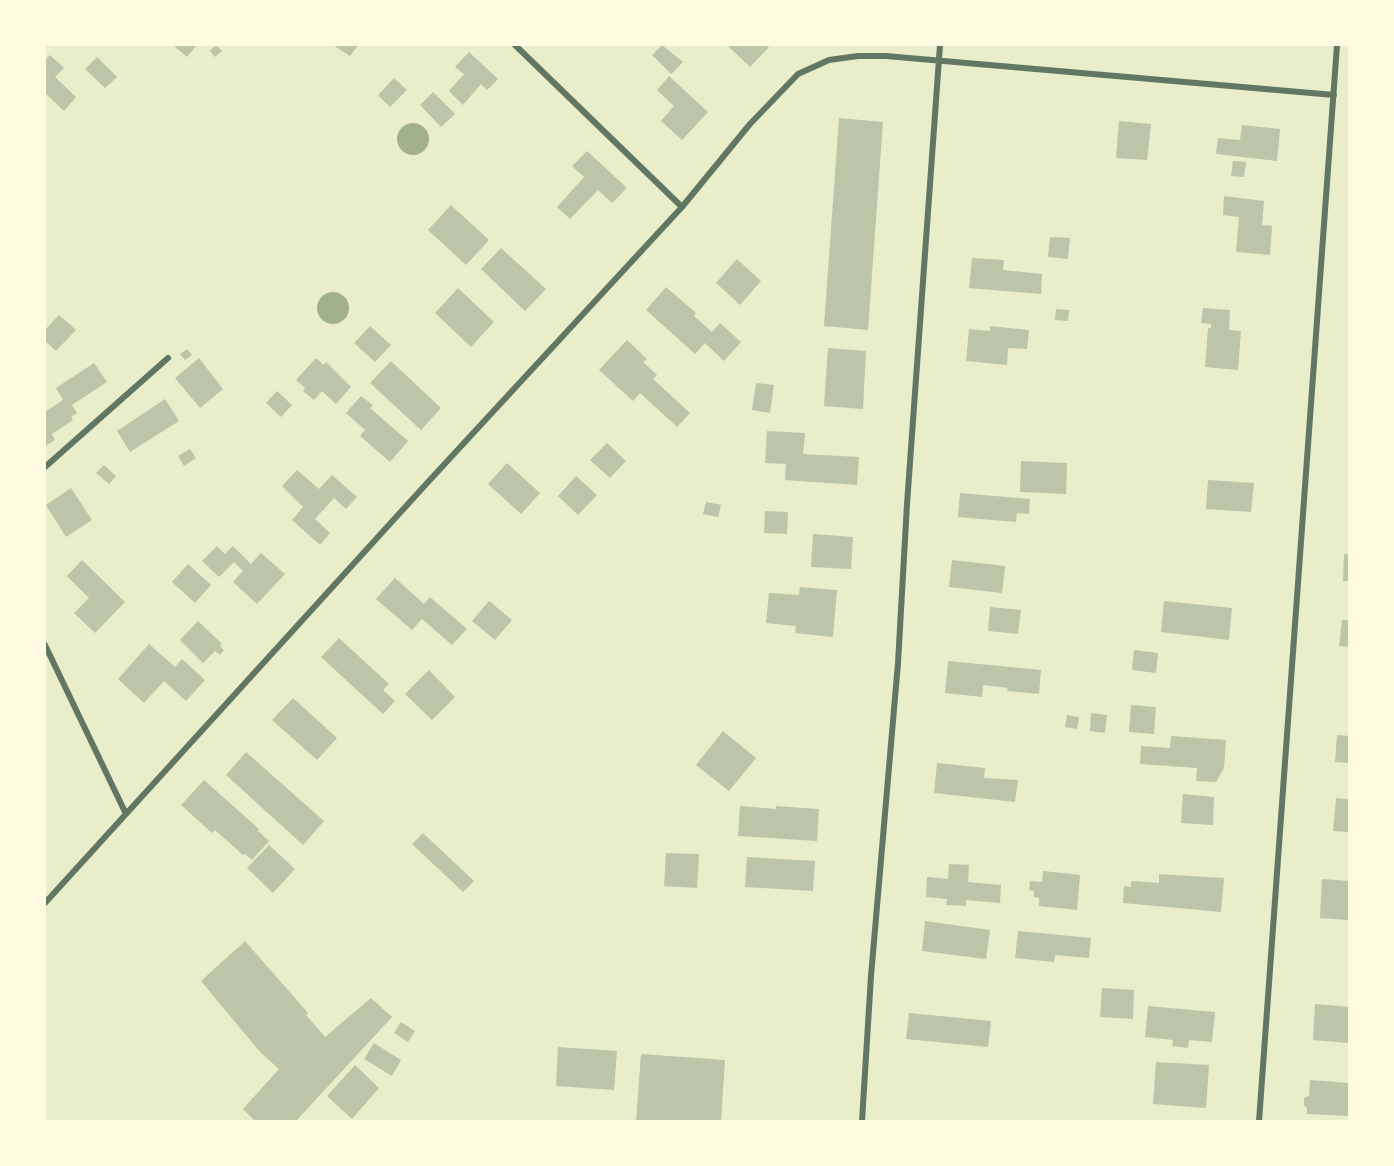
<!DOCTYPE html>
<style>
body{margin:0}
#map{position:relative;width:1394px;height:1166px;overflow:hidden;background:#e9edc9;font-family:Signika,sans-serif}
canvas{display:block}
.frame{position:absolute;inset:0;border:46px solid #fefae0;pointer-events:none}
</style>
<div id="map">
<canvas width="1394" height="1166"></canvas>
<div class="frame"></div>
</div>
<script>
const ctx = document.querySelector('canvas').getContext('2d');
ctx.lineJoin = 'round';
function fillPath(path, color) { ctx.fillStyle = color; ctx.fill(path, 'evenodd'); }
const shape = rows => new Path2D(rows.map(r => 'M' + r).join(''));
function strokePath(path, color, width, dash) { ctx.strokeStyle = color; ctx.lineWidth = width; ctx.lineCap = dash ? 'butt' : 'round'; ctx.setLineDash(dash || []); ctx.stroke(path); }
const water = shape([
 '397 139a16 16 0 1 1 32 0a16 16 0 1 1-32 0Z',
 '317 308a16 16 0 1 1 32 0a16 16 0 1 1-32 0Z'
]);
const building = shape([
 [173,45,197,45,187,57],
 [216,45,222,51,215,57,210,51],
 [333,45,358,45,350,56],
 [662,45,683,62,671,74,652,55],
 [727,45,766,45,769,47,750,67],
 [469,52,498,79,487,90,481,84,463,105,449,91,464,74,455,67],
 [50,55,64,68,55,77,76,97,64,111,45,93,45,60],
 [97,57,117,77,105,88,85,69],
 [669,76,708,112,682,140,661,121,674,106,657,90],
 [394,78,407,90,390,107,378,95],
 [433,92,455,114,441,127,420,105],
 [839,118,883,122,868,330,824,326],
 [1119,121,1151,124,1147,160,1116,158],
 [1242,125,1280,129,1277,161,1216,154,1218,138,1240,140],
 [587,151,627,188,612,203,598,190,570,219,557,207,584,177,572,166],
 [1233,161,1246,162,1244,177,1231,176],
 [1224,196,1264,201,1262,225,1272,226,1270,255,1236,252,1239,217,1223,215],
 [451,205,489,240,466,265,428,230],
 [1050,237,1070,238,1068,259,1048,257],
 [501,248,546,289,525,311,481,269],
 [972,258,1004,260,1003,270,1042,274,1041,294,969,288],
 [737,259,761,281,740,305,716,283],
 [666,287,696,313,694,316,712,332,720,323,741,342,724,361,705,343,695,354,646,310],
 [458,288,494,322,471,347,435,313],
 [1203,308,1230,310,1229,330,1241,331,1238,370,1205,367,1208,328,1211,328,1211,324,1201,323],
 [1056,309,1069,310,1068,321,1055,320],
 [59,315,76,330,56,351,45,341,45,330],
 [370,326,391,345,375,362,354,343],
 [990,326,1029,330,1027,349,1008,348,1007,365,966,361,969,329,990,331],
 [627,340,647,359,643,362,657,375,653,379,690,413,677,427,640,393,633,401,599,370],
 [828,348,866,351,863,409,824,406],
 [187,349,192,355,185,360,180,354],
 [199,358,223,389,200,408,175,378],
 [316,358,324,365,326,362,351,387,336,404,322,391,314,400,303,391,305,388,296,380],
 [391,361,441,408,421,430,370,383],
 [94,363,107,382,72,405,77,413,71,417,73,420,52,434,55,440,45,446,45,412,63,400,56,388],
 [756,383,774,385,770,413,752,410],
 [277,391,292,405,281,417,266,403],
 [361,396,373,405,370,408,408,441,390,462,360,436,365,430,346,413],
 [165,399,179,421,130,452,117,431],
 [767,431,805,433,803,454,859,457,857,485,785,480,786,464,765,463],
 [607,443,626,461,610,478,590,460],
 [190,449,196,458,184,466,178,456],
 [1021,461,1067,463,1066,494,1020,492],
 [507,463,540,493,521,514,488,484],
 [104,465,116,476,109,484,96,473],
 [297,470,319,489,332,475,357,497,346,509,334,498,315,519,330,533,320,545,292,520,303,507,282,486],
 [576,476,597,495,578,515,558,496],
 [1208,480,1254,483,1251,512,1206,509],
 [71,488,92,520,66,537,46,505],
 [960,493,1030,499,1029,514,1017,513,1016,522,958,517],
 [706,502,721,505,718,517,703,514],
 [765,511,788,512,787,534,764,533],
 [813,534,853,537,851,569,811,567],
 [217,546,225,554,233,546,251,564,261,553,285,574,257,604,233,582,243,571,234,562,219,577,202,561],
 [1344,554,1349,554,1349,581,1343,581],
 [82,560,125,602,95,633,74,613,89,598,67,576],
 [952,560,1005,566,1002,593,949,587],
 [188,564,211,585,195,603,172,582],
 [395,578,424,604,430,597,467,629,452,645,422,619,412,630,376,599],
 [800,587,837,590,833,637,795,633,796,626,766,623,769,593,799,595],
 [489,601,512,620,495,640,472,621],
 [1164,601,1232,608,1229,640,1161,632],
 [990,607,1021,610,1018,634,988,631],
 [1342,620,1349,620,1349,647,1339,646],
 [198,621,222,644,220,646,224,650,220,655,215,651,203,663,180,640],
 [339,638,389,684,383,690,395,701,383,714,321,657],
 [149,644,175,667,182,659,205,680,186,701,164,681,144,703,118,679],
 [1134,650,1158,653,1156,673,1132,670],
 [948,661,1041,670,1039,694,1007,691,1008,688,983,685,982,697,945,693],
 [429,670,455,697,432,720,405,694],
 [293,698,337,738,317,760,272,720],
 [1131,705,1156,707,1154,734,1129,732],
 [1091,713,1107,715,1105,733,1090,731],
 [1067,715,1079,717,1077,729,1065,727],
 [723,731,756,758,729,791,696,765],
 [1337,735,1349,736,1349,763,1335,762],
 [1171,736,1226,740,1224,768,1216,782,1196,781,1197,768,1140,764,1141,746,1170,748],
 [246,752,324,821,303,845,226,775],
 [937,763,985,768,984,778,1018,780,1015,802,934,793],
 [204,780,259,829,258,831,269,841,252,860,245,854,243,855,215,830,212,833,181,805],
 [1183,794,1214,797,1213,825,1181,823],
 [1336,798,1349,799,1349,832,1333,831],
 [740,806,776,809,776,806,819,809,817,841,738,836],
 [423,833,474,881,463,892,412,844],
 [269,845,295,869,273,893,247,868],
 [666,853,699,854,697,888,664,886],
 [747,857,815,861,813,891,745,887],
 [949,864,969,865,968,882,1001,885,1000,903,966,900,966,906,946,905,947,899,926,897,927,877,948,879],
 [1043,871,1080,875,1077,910,1039,906,1039,898,1034,897,1034,891,1029,890,1030,881,1042,882],
 [1159,874,1224,878,1221,912,1123,903,1124,886,1131,887,1131,881,1159,883],
 [1322,879,1349,881,1349,920,1320,918],
 [925,921,990,930,986,959,922,951],
 [1018,931,1091,938,1089,958,1055,955,1054,962,1015,958],
 [245,941,308,1013,306,1015,325,1037,371,998,392,1017,296,1121,255,1121,243,1109,279,1069,260,1052,201,981],
 [1102,988,1134,990,1133,1019,1100,1017],
 [1315,1004,1349,1007,1349,1043,1313,1040],
 [1148,1006,1215,1012,1212,1042,1189,1040,1188,1048,1172,1046,1173,1040,1145,1037],
 [909,1013,991,1021,988,1047,906,1039],
 [401,1022,415,1031,408,1042,394,1033],
 [374,1043,401,1060,392,1076,364,1059],
 [558,1047,617,1051,614,1090,556,1086],
 [641,1054,725,1060,721,1121,636,1121],
 [1156,1062,1209,1065,1206,1108,1153,1104],
 [355,1065,379,1088,352,1119,327,1096],
 [1310,1080,1349,1083,1349,1116,1307,1114,1307,1108,1304,1105,1304,1098,1309,1096]
]);
const minor = shape([
 [515,45,682,207],
 [45,467,168,358],
 [45,645,126,814],
 [45,903,428,482,682,207,750,124,798,74,829,60,858,56,886,56,1334,95],
 [862,1121,871,976,898,663,907,504,940,45],
 [1259,1121,1337,45]
]);
fillPath(water, '#a3b18a');
fillPath(building, '#bcc5a7');
strokePath(minor, '#617663', 6);
</script>
